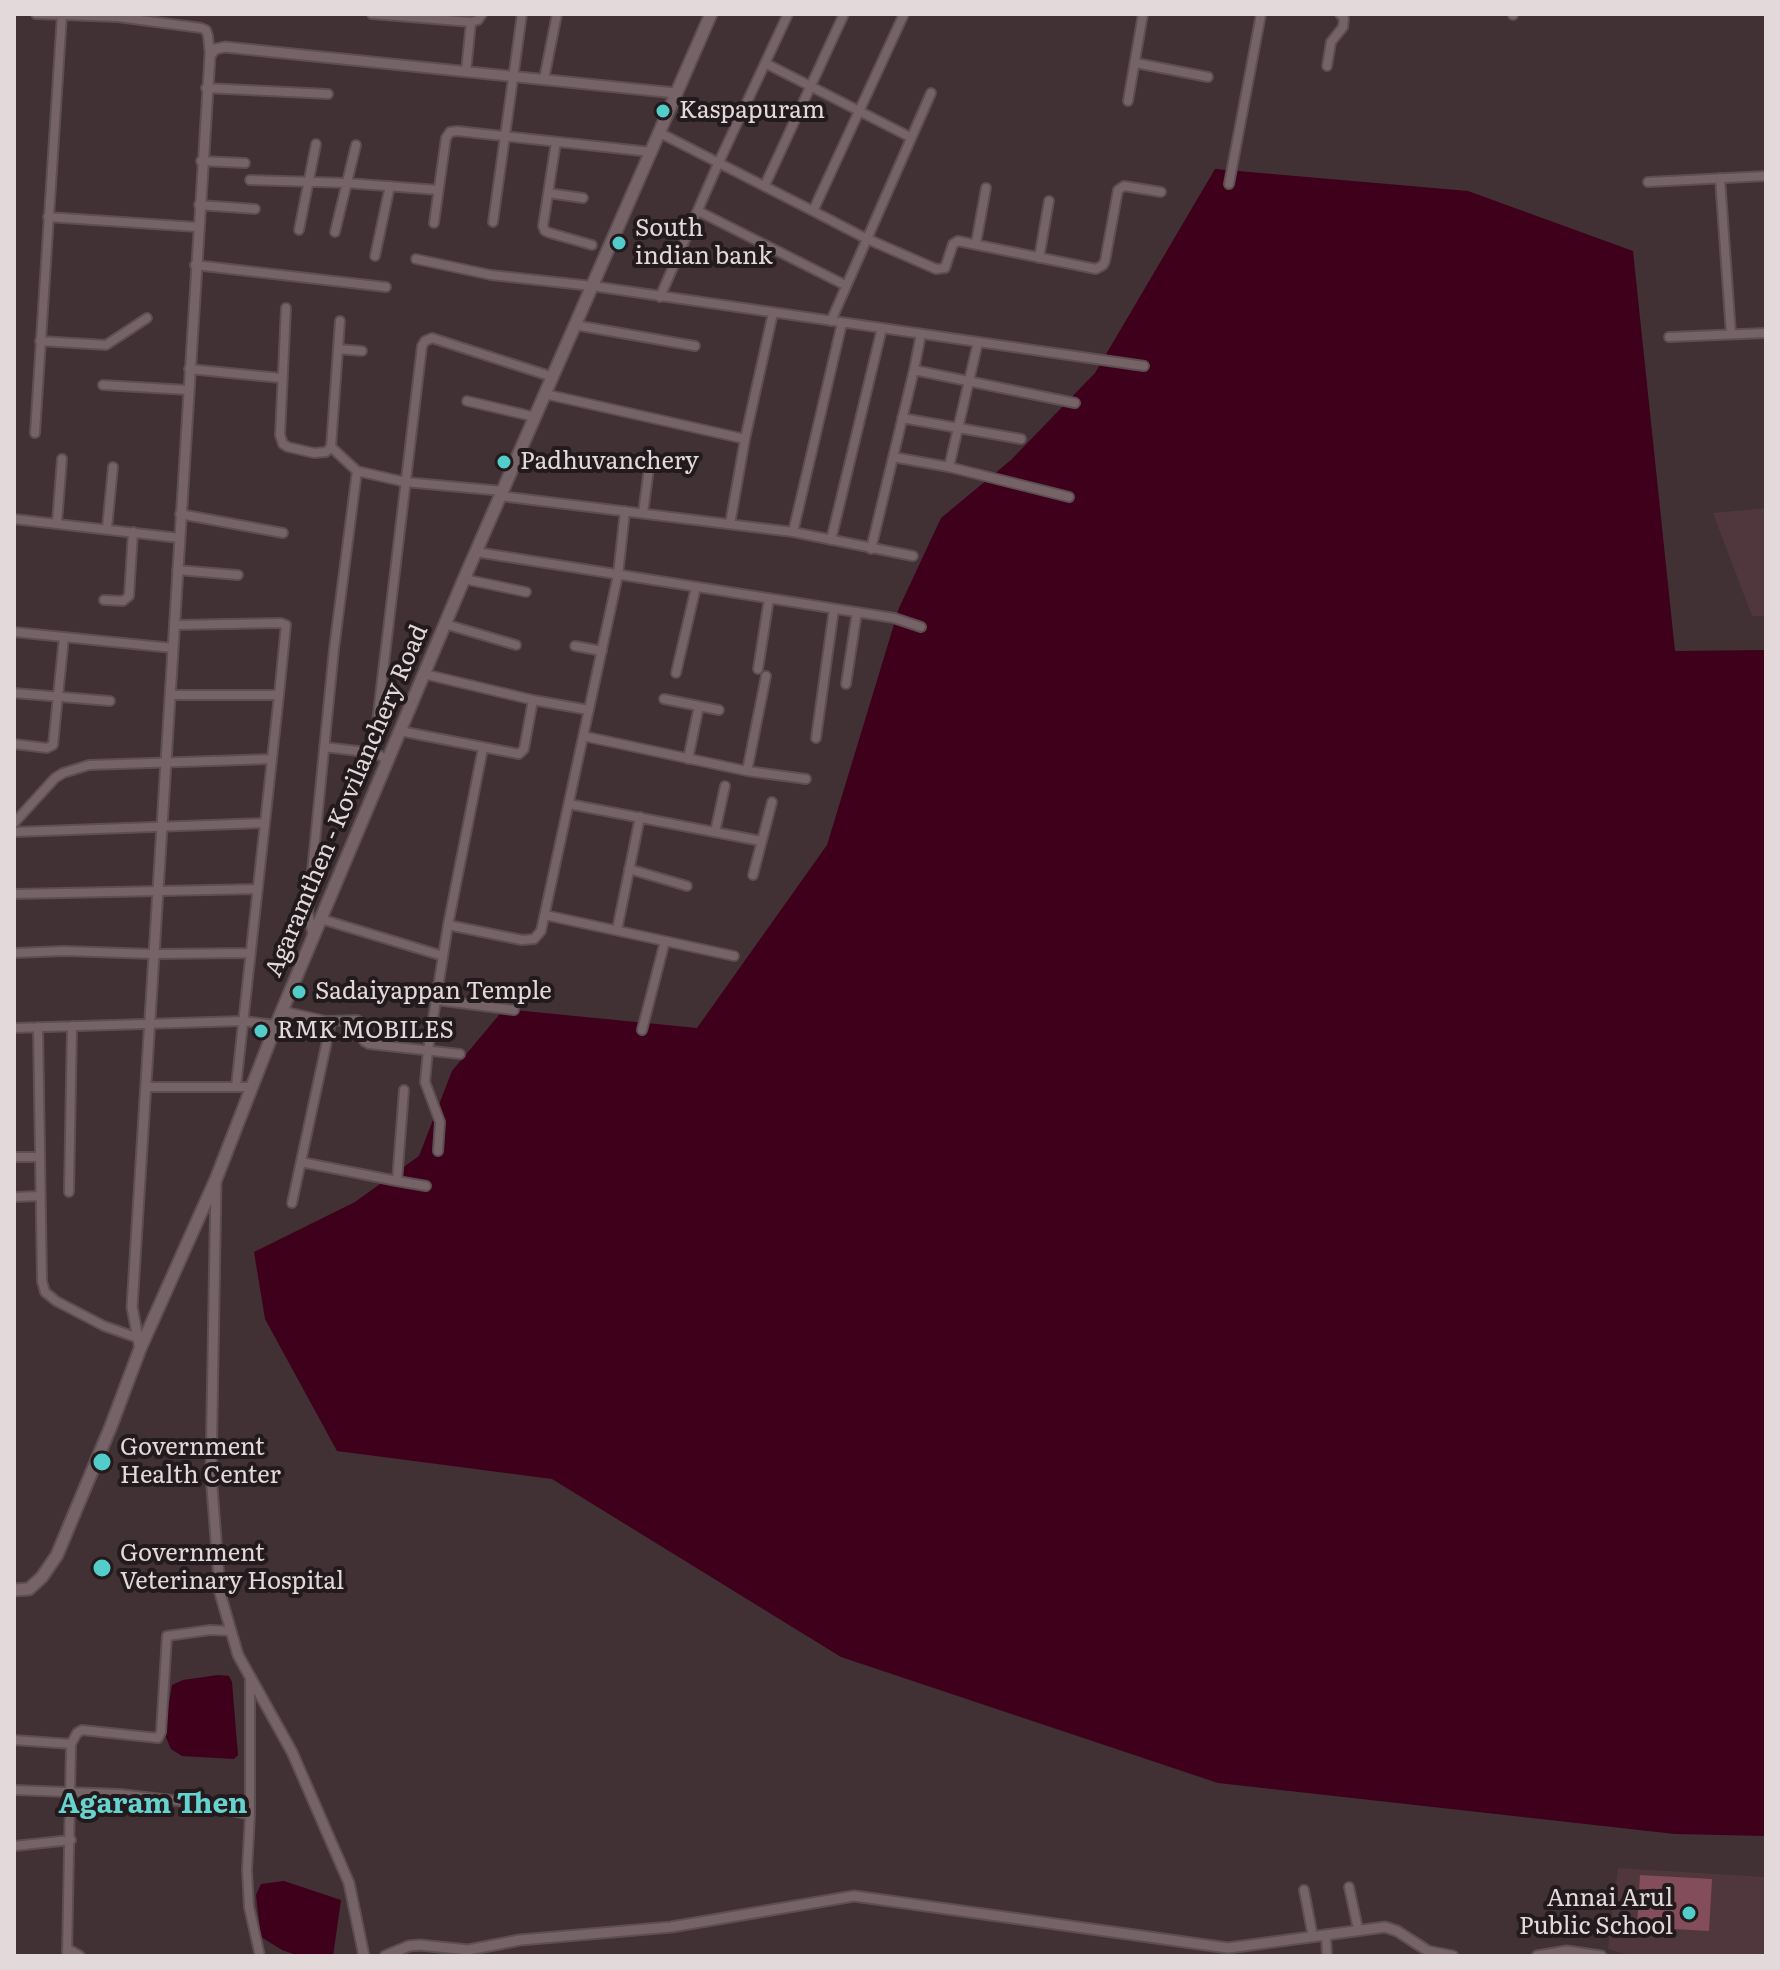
<!DOCTYPE html>
<style>
body{margin:0}
#map{position:relative;width:1780px;height:1970px;overflow:hidden;background:#413034;font-family:Literata,serif}
canvas{display:block}
.frame{position:absolute;inset:0;border:16px solid #e3d8da;pointer-events:none}
</style>
<div id="map">
<canvas width="1780" height="1970"></canvas>
<div class="frame"></div>
</div>
<script>
const ctx = document.querySelector('canvas').getContext('2d');
ctx.lineJoin = 'round';
function fillPath(path, color) { ctx.fillStyle = color; ctx.fill(path, 'evenodd'); }
const shape = rows => new Path2D(rows.map(r => 'M' + r).join(''));
function strokePath(path, color, width, dash) { ctx.strokeStyle = color; ctx.lineWidth = width; ctx.lineCap = dash ? 'butt' : 'round'; ctx.setLineDash(dash || []); ctx.stroke(path); }
function label(font, color, halo, rows, align = 'center') {
  ctx.font = font + ' Literata,serif'; ctx.lineWidth = 8; ctx.setLineDash([]); ctx.textBaseline = 'middle'; ctx.strokeStyle = halo; ctx.fillStyle = color; for (const [text, x, y, turn = 0] of rows) {
    ctx.save(); ctx.translate(x, y); ctx.rotate((+turn || 0) * Math.PI / 180); ctx.textAlign = isNaN(turn) ? turn : align; if (halo) ctx.strokeText(text, 0, 0); ctx.fillText(text, 0, 0); ctx.restore();
  }
}
const built = shape([
 [1766,508,1766,616,1752,616,1713,513],
 [1618,1868,1766,1877,1766,1956,1631,1956,1608,1949]
]);
const green = shape([
 [1640,1875,1712,1879,1709,1931,1637,1927]
]);
const water = shape([
 [1215,169,1468,191,1633,251,1675,651,1766,650,1766,1836,1675,1834,1218,1783,841,1657,552,1479,337,1451,265,1319,254,1252,355,1202,419,1156,452,1071,504,1009,697,1028,827,845,899,608,941,518,1011,460,1095,373],
 [218,1675,229,1676,232,1682,238,1755,234,1759,182,1756,171,1749,164,1733,172,1685,183,1680],
 [284,1881,341,1900,333,1956,299,1956,282,1950,261,1937,256,1895,261,1884]
]);
const minor = shape([
 [36,14,118,17,201,28,206,30,208,36,210,56],
 [372,14,471,22,466,71],
 [1513,14,1513,15],
 [471,22,478,20,482,14],
 [765,63,910,137],
 [1136,63,1208,77],
 [1327,66,1331,42,1343,27,1344,18,1340,14],
 [544,79,557,14],
 [206,88,328,94],
 [1128,101,1143,14],
 [660,133,813,211,904,14],
 [556,142,543,226,545,231,550,233,592,245],
 [201,161,245,163],
 [1720,178,1731,334],
 [250,180,347,183,438,190],
 [1648,182,1766,176],
 [1229,184,1261,14],
 [765,185,844,14],
 [548,193,583,198],
 [199,205,255,209],
 [698,211,845,285],
 [813,211,865,238,936,269,945,268,953,244,958,241,1096,269,1103,265,1105,261,1118,190,1124,186,1161,192],
 [48,217,197,227],
 [493,222,522,14],
 [434,223,446,138,450,132,457,131,651,152],
 [299,230,316,144],
 [335,232,356,145],
 [976,243,986,188],
 [375,256,390,186],
 [1039,258,1049,201],
 [416,259,491,275,592,286,1144,366],
 [195,265,386,287],
 [660,297,718,164,788,14],
 [286,308,280,435,283,444,288,447,314,453,326,452,331,447,340,321],
 [831,321,931,93],
 [575,325,695,346],
 [1669,337,1766,333],
 [40,341,106,345,147,318],
 [338,349,362,351],
 [189,369,281,378],
 [914,370,921,334],
 [103,385,188,390],
 [545,394,745,439,773,313],
 [467,401,535,417],
 [902,418,1021,439],
 [35,433,62,15],
 [331,447,357,471],
 [893,457,949,467,1069,497],
 [949,467,978,342],
 [500,496,793,532,913,556],
 [643,513,649,468],
 [180,514,283,533],
 [14,519,179,538],
 [57,522,62,459],
 [730,524,745,439],
 [107,528,113,467],
 [793,532,842,323],
 [831,540,882,328],
 [871,549,914,370,1075,403],
 [476,552,894,618,921,627],
 [177,570,238,575],
 [464,579,526,592],
 [104,600,123,601,129,596,133,532],
 [445,624,516,645],
 [174,625,281,623,286,625,279,695],
 [14,632,173,648],
 [575,646,602,651],
 [758,669,769,599],
 [676,673,696,587],
 [424,674,533,700,589,710],
 [846,684,857,612],
 [14,693,110,701],
 [170,695,279,695,236,1087],
 [664,699,699,706],
 [400,731,519,754,524,749,533,700],
 [583,736,747,771,806,779],
 [816,738,834,609],
 [14,744,47,748,53,745,64,637],
 [324,747,375,753],
 [688,759,699,706,719,710],
 [388,760,375,753,374,747,422,346,425,341,432,338,553,377],
 [747,771,766,676],
 [569,804,761,841],
 [14,823,55,778,63,773,89,765,272,759],
 [14,832,264,823],
 [715,832,725,786],
 [629,869,687,886],
 [753,875,772,802],
 [14,894,257,889],
 [545,915,734,956],
 [321,919,443,956],
 [448,925,483,748],
 [617,930,640,817],
 [313,936,308,912,334,649,357,471,405,482,502,491],
 [14,953,64,951,154,954,250,953],
 [436,1000,514,1010],
 [282,1011,326,1021,330,1027,292,1203],
 [326,1021,357,1020,361,1023,364,1041,369,1044,460,1054],
 [38,1027,42,1281,45,1292,56,1301,104,1326,138,1338],
 [14,1028,243,1021,276,1025],
 [642,1030,665,941],
 [146,1087,252,1087],
 [438,1151,440,1122,425,1082,428,1050,448,925,522,940,534,939,541,931,618,575,625,511],
 [14,1157,40,1157],
 [301,1162,397,1181,404,1090],
 [397,1181,426,1186],
 [69,1192,72,1026],
 [14,1197,40,1196],
 [250,1677,250,1815,247,1870,249,1907,260,1956],
 [14,1740,71,1744,67,1956],
 [71,1744,77,1733,82,1730,158,1738,161,1732,167,1636,210,1630,230,1631],
 [14,1790,120,1794,189,1802,250,1815],
 [14,1846,71,1840],
 [1349,1887,1358,1929],
 [1304,1890,1313,1937],
 [1326,1935,1327,1956],
 [68,1949,80,1956]
]);
const tertiary = shape([
 [216,1182,211,1474,220,1593,238,1655,292,1752,349,1883,364,1956],
 [140,1349,132,1307,210,56,215,49,225,47,675,93],
 [385,1956,409,1946,420,1945,468,1950,520,1940,671,1927,854,1896,1228,1948,1385,1927,1397,1931,1428,1951,1453,1956],
 [1537,1956,1567,1951,1601,1956]
]);
const secondary = shape([
 [14,1590,29,1589,42,1577,57,1555,111,1426,140,1349,216,1179,276,1025,464,579,711,14]
]);
const markers = [
 [663,111,8,"#53cdc9"],
 [619,243,8,"#53cdc9"],
 [504,462,8,"#53cdc9"],
 [299,992,8,"#53cdc9"],
 [261,1031,8,"#53cdc9"],
 [102,1462,10,"#53cdc9"],
 [102,1568,10,"#53cdc9"],
 [1689,1913,8,"#53cdc9"]
];
const poiNames = [
 ["Kaspapuram",679,111],
 ["South",635,229],
 ["indian bank",635,257],
 ["Padhuvanchery",520,462],
 ["Sadaiyappan Temple",315,992],
 ["RMK MOBILES",277,1031],
 ["Government",120,1448],
 ["Health Center",120,1476],
 ["Government",120,1554],
 ["Veterinary Hospital",120,1582],
 ["Annai Arul",1673,1899,"right"],
 ["Public School",1673,1927,"right"]
];
const streetNames = [
 ["Agaramthen - Kovilanchery Road",347,801,-67]
];
const quarterNames = [
 ["Agaram Then",153,1805]
];
fillPath(built, '#4f373d');
fillPath(green, '#844d5c');
fillPath(water, '#3e001a');
strokePath(minor, '#5c4e51', 12);
strokePath(tertiary, '#5c4e51', 13);
strokePath(secondary, '#5c4e51', 15);
strokePath(minor, '#766367', 8);
strokePath(tertiary, '#766367', 9);
strokePath(secondary, '#766367', 11);
for (const [x, y, r, color] of markers) { const dot = new Path2D(); dot.arc(x, y, r, 0, 2 * Math.PI); ctx.fillStyle = color; ctx.fill(dot); strokePath(dot, '#221a1c', 3); }
label('24px', '#e3d8da', '#221a1c', poiNames, 'left');
label('24px', '#e3d8da', '#221a1c', streetNames);
label('bold 28px', '#67d3cf', '#221a1c', quarterNames);
</script>
